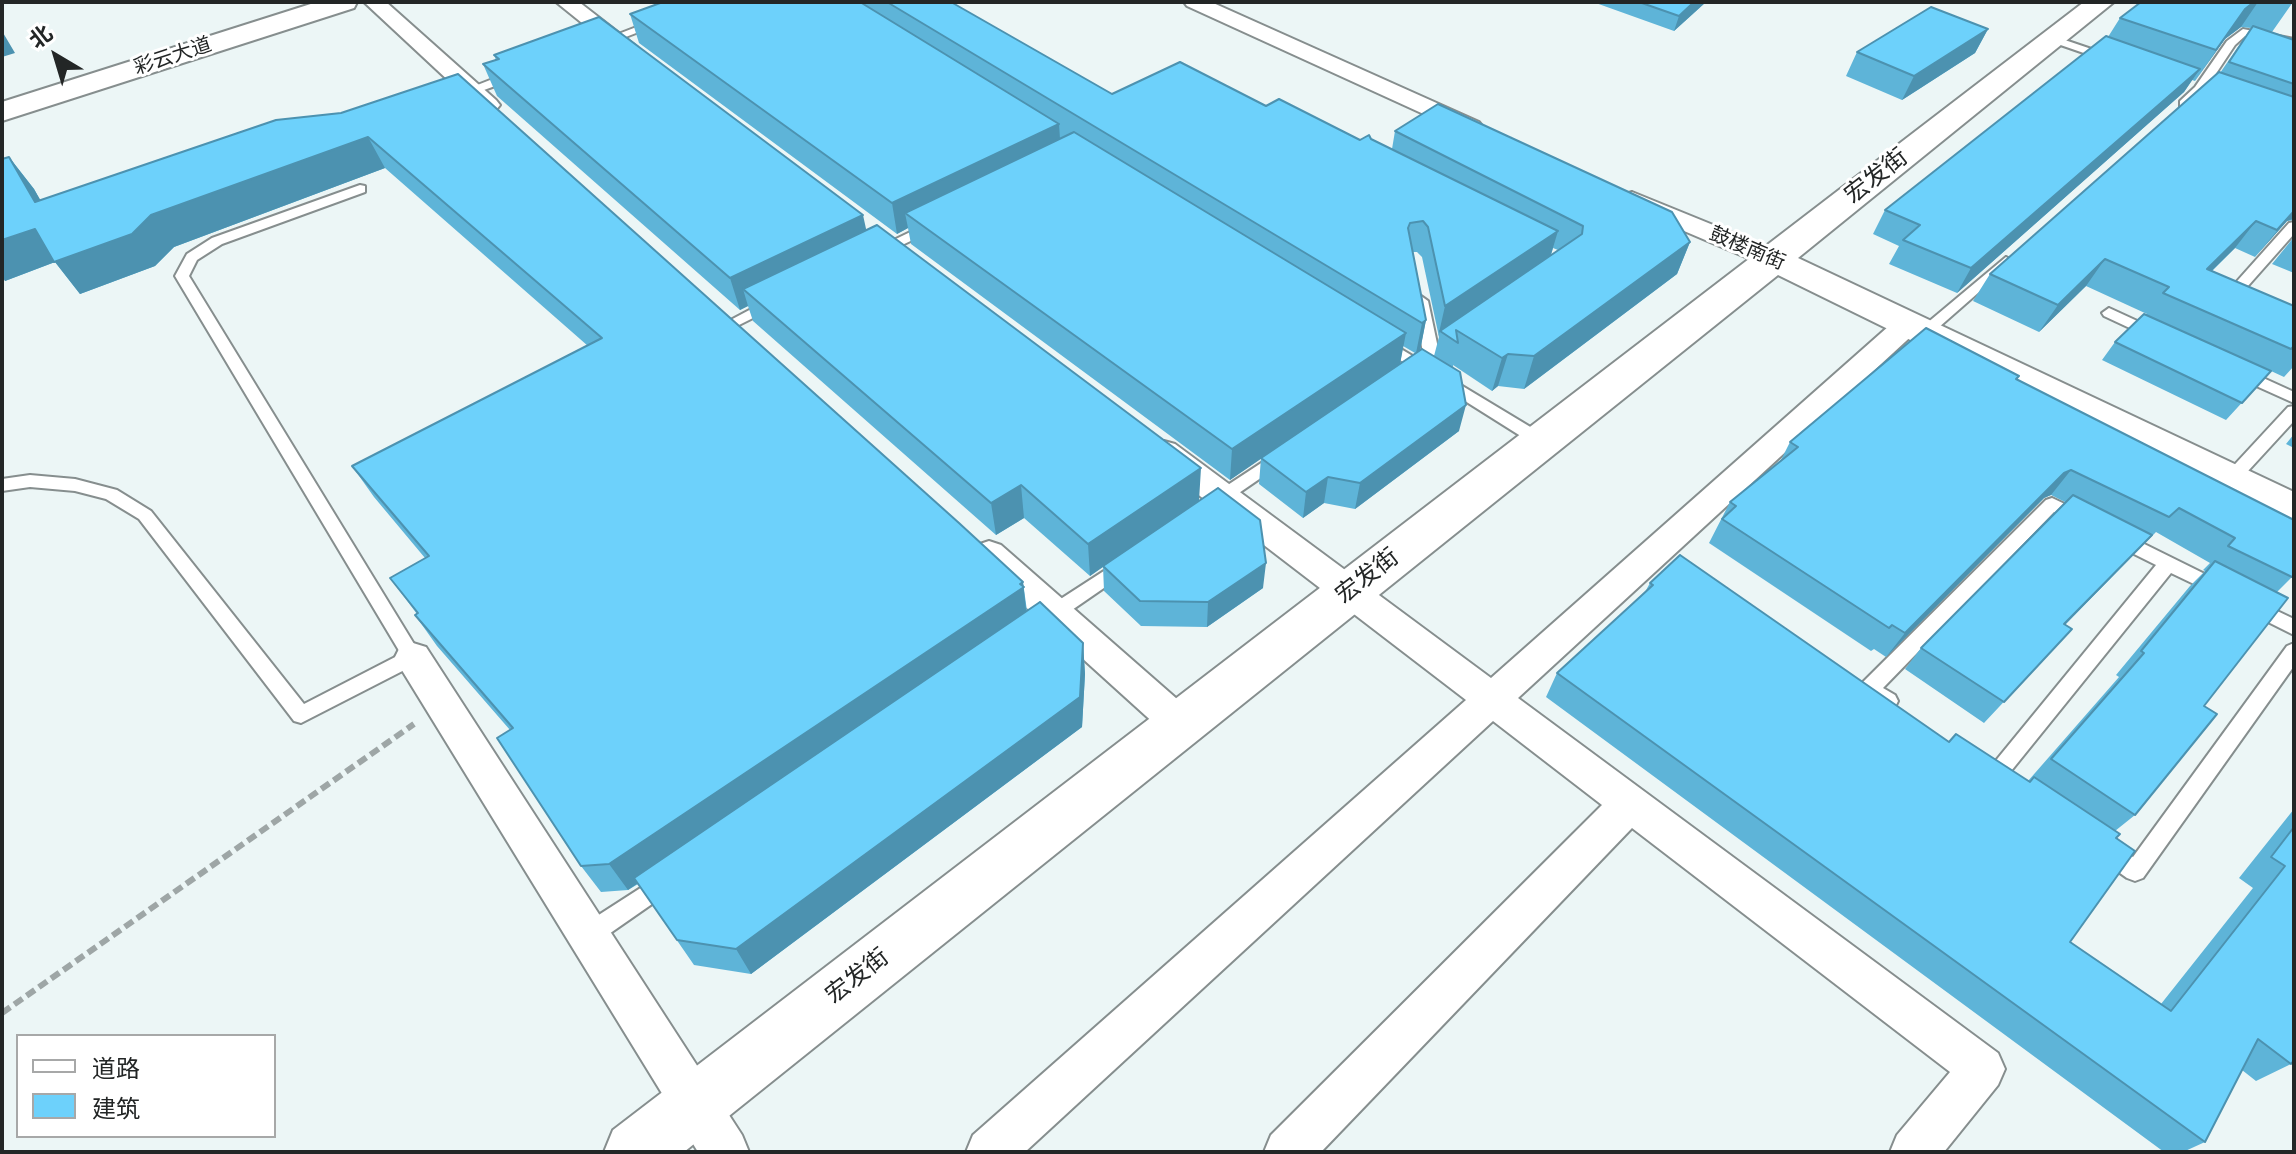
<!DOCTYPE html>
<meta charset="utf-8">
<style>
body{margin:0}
#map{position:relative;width:2296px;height:1154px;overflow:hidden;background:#ecf6f6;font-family:"Varela Round","Noto Sans SC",sans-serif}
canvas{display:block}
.frame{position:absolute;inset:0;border:4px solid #232626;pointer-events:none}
.legend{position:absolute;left:16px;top:1034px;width:260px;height:104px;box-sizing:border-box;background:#fff;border:2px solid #a7a8a8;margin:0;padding:10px 14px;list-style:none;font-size:24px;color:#232626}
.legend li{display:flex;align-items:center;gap:16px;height:40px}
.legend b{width:40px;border:2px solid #a7a8a8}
.north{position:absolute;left:16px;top:16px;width:80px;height:80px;-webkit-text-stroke:6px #fff;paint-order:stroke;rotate:322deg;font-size:22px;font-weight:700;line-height:32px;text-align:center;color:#232626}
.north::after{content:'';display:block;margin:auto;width:28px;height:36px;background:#232626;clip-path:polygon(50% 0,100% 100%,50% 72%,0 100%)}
</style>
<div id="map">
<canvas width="2296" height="1154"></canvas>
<div class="frame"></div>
<ul class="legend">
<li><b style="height:10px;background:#fff"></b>道路</li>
<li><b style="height:22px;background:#6dd1fb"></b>建筑</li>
</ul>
<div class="north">北</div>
</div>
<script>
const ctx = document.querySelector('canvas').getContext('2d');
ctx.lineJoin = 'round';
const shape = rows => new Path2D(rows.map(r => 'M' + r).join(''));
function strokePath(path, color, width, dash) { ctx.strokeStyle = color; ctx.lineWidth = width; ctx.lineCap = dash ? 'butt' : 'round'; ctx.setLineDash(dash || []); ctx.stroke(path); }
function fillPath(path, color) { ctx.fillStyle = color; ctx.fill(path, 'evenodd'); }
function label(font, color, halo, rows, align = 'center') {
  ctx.font = font + ' "Varela Round","Noto Sans SC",sans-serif'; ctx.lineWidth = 6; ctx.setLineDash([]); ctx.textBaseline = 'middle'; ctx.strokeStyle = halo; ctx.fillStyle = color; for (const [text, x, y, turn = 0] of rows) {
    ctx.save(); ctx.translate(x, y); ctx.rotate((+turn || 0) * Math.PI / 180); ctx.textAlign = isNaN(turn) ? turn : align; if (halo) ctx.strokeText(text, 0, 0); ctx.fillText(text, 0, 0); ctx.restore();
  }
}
const path = shape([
 [2,1013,414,724]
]);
const lane = shape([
 [652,21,662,23,605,45,595,43,652,21],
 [2243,29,2294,39,2294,45,2245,36,2235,45,2203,93,2188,107,2180,107,2180,101,2195,87,2227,41,2243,29],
 [2053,36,2115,57,2117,59,2107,61,2049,41,2047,39,2053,36],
 [513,71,519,75,517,78,462,98,452,95,513,71],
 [360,185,365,186,365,192,222,244,197,260,189,276,422,657,420,662,301,723,294,721,139,519,106,499,75,491,30,487,2,491,2,479,30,475,75,479,117,490,151,511,304,704,401,654,175,276,187,254,212,238,360,185],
 [931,222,938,226,936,229,883,254,873,254,871,251,931,222],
 [2294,222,2294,234,2232,304,2222,304,2222,298,2289,223,2294,222],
 [2006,257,2013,261,2011,264,1930,335,1920,335,1920,329,2006,257],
 [1421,296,1428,301,1439,353,1431,358,1423,353,1414,301,1421,296],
 [772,298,777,300,777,306,737,326,732,328,725,323,772,298],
 [2109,308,2159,331,2162,334,2154,339,2149,337,2104,316,2102,313,2109,308],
 [1381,337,1547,437,1549,441,1547,445,1535,445,1376,345,1373,342,1381,337],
 [2239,367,2294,392,2294,403,2234,376,2231,372,2234,368,2239,367],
 [2294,406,2294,421,2237,483,2225,483,2223,479,2225,475,2288,407,2294,406],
 [1278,452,1284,454,1286,458,1284,462,1220,506,1208,506,1205,502,1208,498,1278,452],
 [2052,498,2086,514,2089,518,2086,522,2074,522,2054,512,1883,688,1895,695,1898,701,1895,707,1888,709,1881,707,1862,695,1859,689,1862,683,2046,500,2052,498],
 [2120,532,2225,584,2228,589,2225,594,2219,596,2171,573,2003,781,1996,784,1989,781,1986,775,1989,769,2156,565,2114,544,2111,539,2114,534,2120,532],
 [1124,558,1130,560,1133,565,1130,570,1056,621,1042,621,1040,616,1042,611,1124,558],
 [2252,599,2294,619,2294,635,2246,611,2243,606,2246,601,2252,599],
 [2294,643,2294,666,2143,878,2135,881,2127,878,2099,858,2096,851,2099,844,2107,841,2133,857,2287,646,2294,643],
 [667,871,675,874,678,881,675,888,596,943,588,946,580,943,577,935,580,927,667,871]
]);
const street = shape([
 [364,2,386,2,496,100,500,105,496,110,480,110,364,2],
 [556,2,579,2,637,47,626,54,618,52,556,2],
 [1184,2,1211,2,1479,122,1483,127,1479,132,1463,132,1187,6,1184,2],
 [1632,192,1782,253,1786,259,1782,265,1764,265,1623,205,1619,200,1623,195,1632,192],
 [1908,315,1918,318,1922,324,1918,330,1518,698,1998,1053,2005,1069,1998,1085,1944,1152,1890,1152,1897,1135,1950,1072,1632,828,1321,1152,1264,1152,1271,1135,1602,805,1493,721,1025,1152,966,1152,973,1135,1466,700,1153,460,1148,452,1153,444,1164,441,1175,444,1491,678,1898,318,1908,315],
 [989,541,1001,545,1193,713,1199,724,1193,735,1180,740,1167,735,977,563,972,554,977,545,989,541],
 [413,643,426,647,742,1135,749,1152,698,1152,400,667,395,657,400,647,413,643]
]);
const secondary = shape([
 [317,2,357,2,354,8,2,121,2,102,317,2],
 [2084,2,2114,2,1798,258,2294,492,2294,525,2279,521,1778,275,684,1152,604,1152,613,1130,2084,2]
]);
const wall = shape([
 [663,2,951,2,1112,94,1266,106,1360,140,1371,139,1392,149,1395,131,1690,242,1677,274,1524,389,1498,386,1492,391,1453,365,1459,431,1355,509,1324,503,1303,518,1259,484,1261,458,1230,480,911,244,908,228,897,234,639,43,630,14],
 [1553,248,1558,250,1551,255],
 [1413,252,1417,252,1422,257,1439,337,1434,356,1420,350,1426,320],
 [1403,346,1415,353,1400,364],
 [1593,2,1706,2,1674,31],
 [2141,2,2293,2,2272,32,2267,31,2294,40,2294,220,2287,221,2255,257,2235,248,2212,271,2294,306,2294,366,2284,377,2271,371,2226,420,2102,360,2115,342,2147,314,2086,286,2039,332,1973,301,1990,274,2220,73,2251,28,2241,27,2225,39,2195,81,2192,80,2184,92,1957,293,1889,264,1899,246,1873,234,1885,210,2108,37,2120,18],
 [1988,29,1975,53,1902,100,1846,76,1857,52],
 [494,55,866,230,1199,500,1263,588,1207,627,1141,626,1104,591,1103,566,1090,576,1024,518,996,535,753,321,748,306,740,310,497,96,483,64,496,60],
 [341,113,1023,582,1027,611,1083,643,1085,674,1082,727,751,974,694,965,638,884,628,890,601,892,581,866,510,730,437,646,415,615,417,614,390,578,425,558,374,497,352,466,588,346,385,168,174,247,155,266,80,294,55,262,5,281,9,157,34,189,40,200],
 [2294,237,2294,273,2272,264],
 [2019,376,2017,379,2294,575,2277,592,2135,815,2115,831,2116,838,2070,942,2161,1004,2253,888,2239,878,2294,809,2294,1060,2291,1064,2256,1081,2242,1070,2205,1142,2183,1152,2164,1152,1546,697,1557,673,1645,592,1650,583,1948,742,2028,781,2119,677,2116,675,2190,586,2205,571,2203,570,2210,563,2156,532,2065,625,2072,629,1984,723,1905,669,1921,648,2065,502,2051,495,2044,498,1886,657,1874,649,1871,651,1709,543,1730,502,1780,462,1790,442],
 [2294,434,2294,448,2286,444]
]);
const shadedWall = shape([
 [1694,2,1706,2,1674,31,1679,16],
 [2254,2,2258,2,2241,27,2225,39,2195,81,2245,9],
 [1988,29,1975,53,1902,100,1914,76],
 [2,31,15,53,2,57],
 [2200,69,2184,92,1957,293,1971,268],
 [1059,124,1061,154,905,213,908,228,897,234,892,203],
 [368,137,385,168,174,247,155,266,80,294,55,262,5,281,2,277,2,240,35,229,151,215],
 [9,157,34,189,60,234,35,202],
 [2294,211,2293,219,2287,221,2255,257],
 [863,215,870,247,743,289,748,306,740,310,730,278],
 [2256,221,2235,248,2186,296,2207,269],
 [1558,231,1549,261,1440,331,1438,337,1445,306],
 [1690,242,1677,274,1524,389,1534,356],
 [2105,259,2086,286,2039,332,2058,305],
 [1426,320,1420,351,1416,353,1422,323],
 [1406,333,1400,364,1230,480,1232,449],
 [1508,354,1498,386,1492,391,1502,358],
 [1466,405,1459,431,1355,509,1360,483],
 [1201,468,1199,501,1090,576,1088,544],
 [2071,470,2051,495,2044,498,1886,657,1905,633,2064,473],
 [1328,477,1324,503,1303,518,1306,492],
 [1021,485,1024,518,996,535,991,503],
 [2152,535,2132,556,2044,646,2064,624],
 [1266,563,1263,588,1207,627,1208,602],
 [1023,582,1027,618,628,890,609,864],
 [1083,643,1085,674,1082,727,751,974,736,949]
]);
const building = shape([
 [663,2,860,2,1059,124,892,203,630,14,663,2],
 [887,2,951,2,1112,94,1180,62,1266,106,1279,99,1360,140,1369,135,1371,139,1558,231,1445,306,1428,227,1423,221,1410,223,1408,228,1426,320,1422,323,887,2],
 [1639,2,1694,2,1679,16,1639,2],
 [2141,2,2254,2,2245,9,2216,50,2120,18,2141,2],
 [1931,7,1988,29,1914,76,1857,52,1931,7],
 [599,17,863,215,730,278,483,64,499,59,494,55,599,17],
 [2253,26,2294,40,2294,84,2229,62,2253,26],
 [2106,36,2200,69,1971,268,1903,240,1920,225,1885,210,2106,36],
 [2219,72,2294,97,2294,211,2277,230,2256,221,2207,269,2294,306,2294,346,2291,349,2163,293,2169,287,2105,259,2058,305,1990,274,2219,72],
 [458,74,959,523,1023,582,1020,584,1024,587,609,864,581,866,497,738,513,728,415,615,418,613,390,578,429,556,352,466,602,338,368,137,151,215,132,234,54,262,35,229,2,240,2,159,9,157,35,202,276,120,341,113,458,74],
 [1438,104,1672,212,1690,242,1534,356,1508,354,1502,358,1456,330,1458,343,1440,331,1582,234,1583,226,1395,131,1438,104],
 [1074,132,1406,333,1232,449,905,213,1074,132],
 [877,225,1201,468,1088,544,1021,485,991,503,743,289,877,225],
 [2144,314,2271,371,2242,403,2115,342,2144,314],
 [1926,328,2019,376,2016,379,2294,520,2294,575,2292,577,2228,546,2235,538,2179,508,2169,517,2071,470,2064,473,1905,633,1892,625,1889,628,1722,519,1736,506,1730,502,1798,447,1790,442,1926,328],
 [1422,349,1460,372,1466,405,1360,483,1328,477,1306,492,1261,458,1422,349],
 [1218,488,1260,520,1266,563,1208,602,1140,601,1103,566,1218,488],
 [2073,495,2152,535,2064,624,2072,629,2004,702,1921,648,2073,495],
 [1680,555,1949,742,1956,734,2030,782,2034,777,2120,834,2116,838,2135,851,2070,942,2171,1011,2285,866,2271,857,2294,827,2294,1060,2291,1064,2258,1039,2205,1142,1557,673,1653,585,1650,583,1680,555],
 [2215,561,2288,598,2204,706,2217,714,2135,815,2051,759,2144,653,2141,651,2215,561],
 [1040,602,1083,643,1080,697,736,949,677,940,634,878,1040,602]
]);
const farStreetnames = [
 ["彩云大道",173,57,-18],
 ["鼓楼南街",1747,249,23]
];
const streetNames = [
 ["宏发街",1877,177,-38],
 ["宏发街",1368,577,-38],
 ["宏发街",858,977,-38]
];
strokePath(lane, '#868e8e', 4);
strokePath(street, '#868e8e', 4);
strokePath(secondary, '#868e8e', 4);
strokePath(path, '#9ea6a6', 6, [10, 5]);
fillPath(lane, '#fff');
fillPath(street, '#fff');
fillPath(secondary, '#fff');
fillPath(wall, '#5eb4d8');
fillPath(shadedWall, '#4c92b0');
fillPath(building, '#6dd1fb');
strokePath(building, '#4c92b0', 2);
label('20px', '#232626', '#fff', farStreetnames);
label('24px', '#232626', '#fff', streetNames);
</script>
